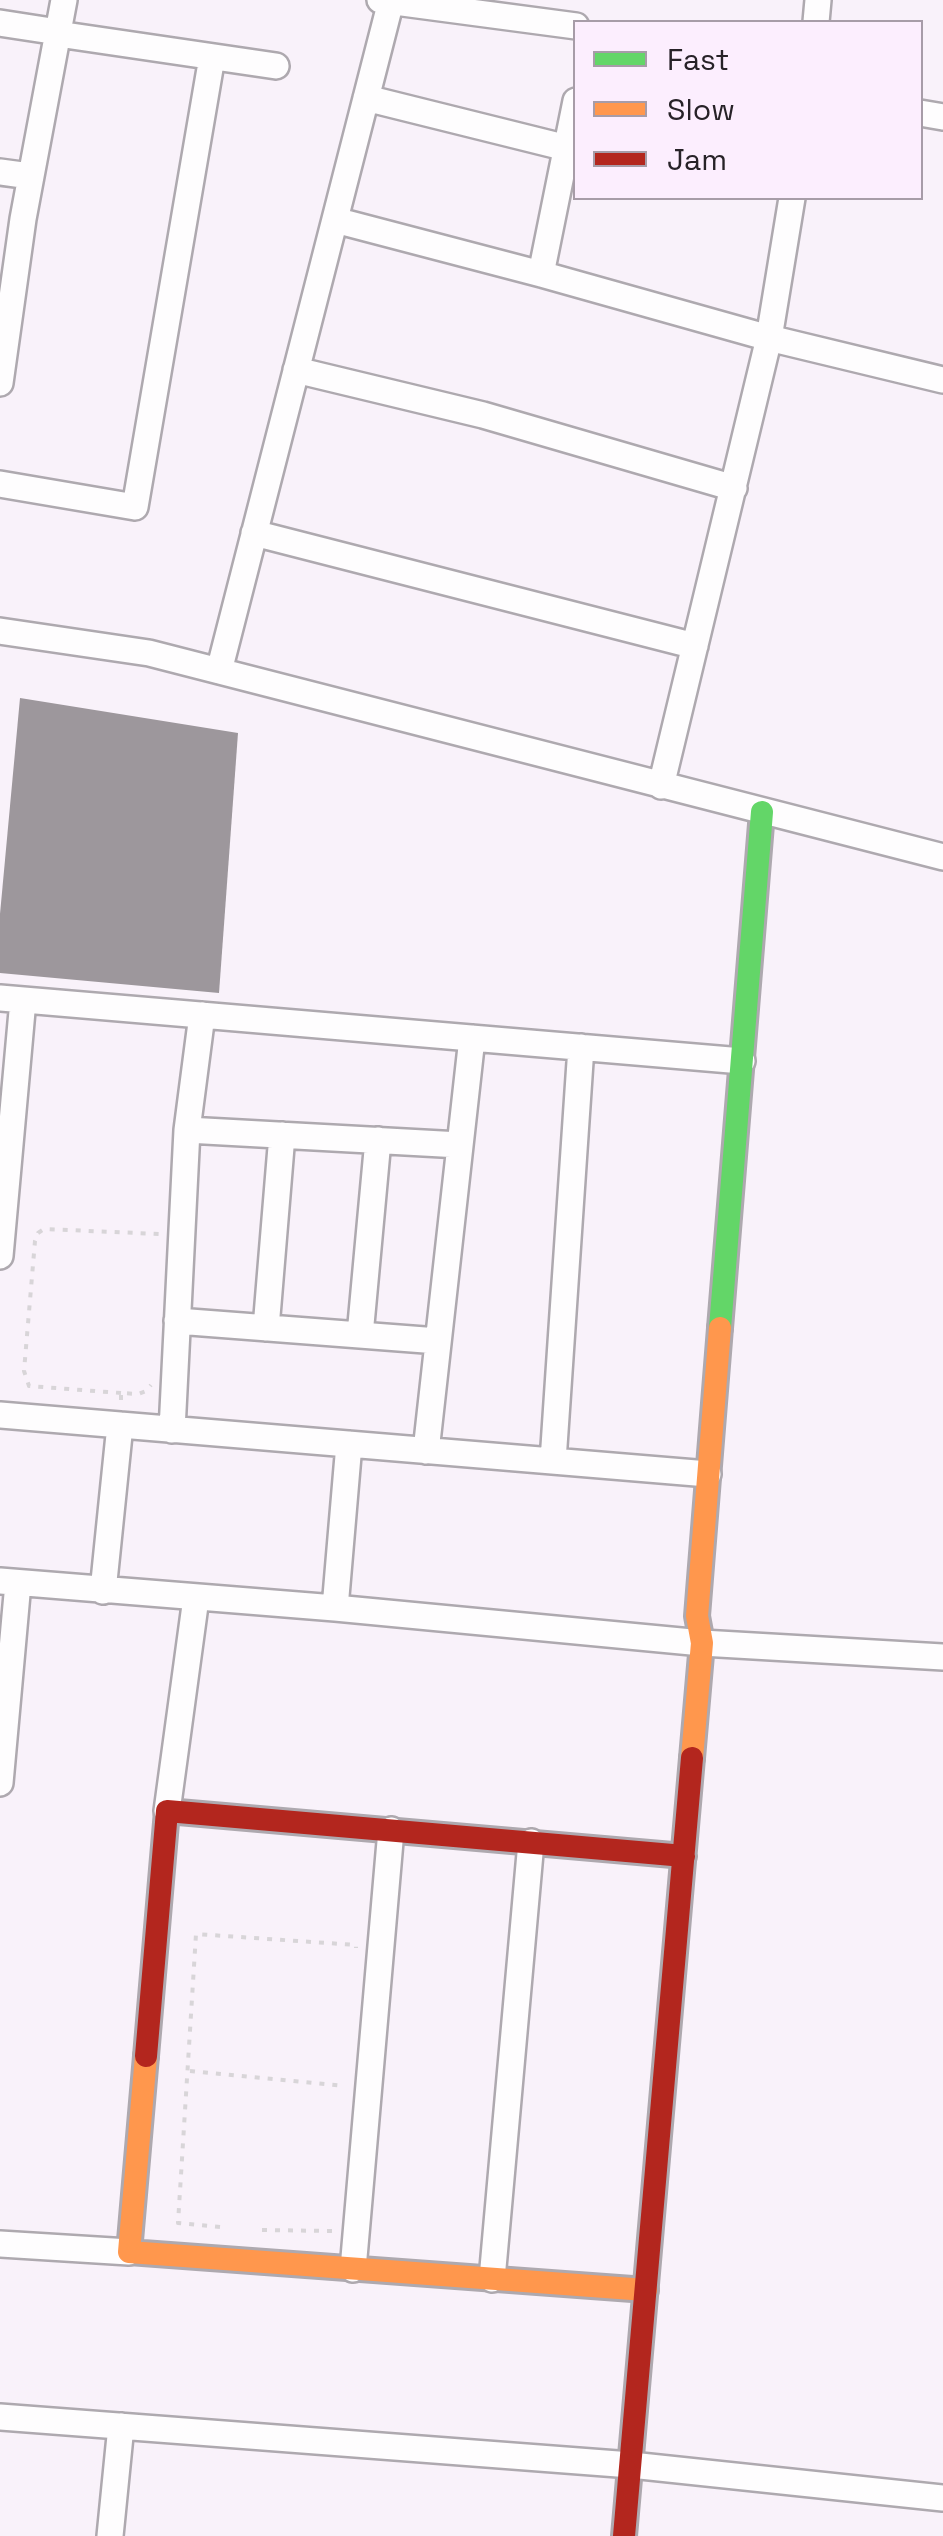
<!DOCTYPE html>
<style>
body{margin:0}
#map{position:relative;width:943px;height:2536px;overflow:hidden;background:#f9f2fa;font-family:"Space Grotesk",sans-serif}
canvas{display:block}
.legend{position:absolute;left:573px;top:20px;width:350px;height:180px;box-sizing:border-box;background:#fceefe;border:2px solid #a79ca8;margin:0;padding:12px 18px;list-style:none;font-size:30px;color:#272228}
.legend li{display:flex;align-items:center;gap:20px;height:50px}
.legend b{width:50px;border:2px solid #a79ca8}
</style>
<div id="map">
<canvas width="943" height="2536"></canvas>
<ul class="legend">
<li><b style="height:12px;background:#63d668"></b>Fast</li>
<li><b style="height:12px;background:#ff974d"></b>Slow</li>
<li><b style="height:12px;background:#b3261e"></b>Jam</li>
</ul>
</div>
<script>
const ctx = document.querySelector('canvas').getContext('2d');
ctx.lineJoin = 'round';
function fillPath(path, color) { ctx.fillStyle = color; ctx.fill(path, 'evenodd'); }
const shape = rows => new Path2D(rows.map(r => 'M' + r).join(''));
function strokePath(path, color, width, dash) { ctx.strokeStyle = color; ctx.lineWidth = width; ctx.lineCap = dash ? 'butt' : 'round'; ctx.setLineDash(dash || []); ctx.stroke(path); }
const building = shape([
 [20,698,238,733,219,993,0,973,0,914]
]);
const path = shape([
 [121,1393,29,1386,24,1371,35,1241,38,1233,44,1229,160,1234],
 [121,1400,121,1393,138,1394,146,1391,151,1385],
 [190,2071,344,2086],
 [220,2227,178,2223,196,1934,356,1945,356,1948],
 [262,2230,332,2231]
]);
const street = shape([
 [380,0,576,26],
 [816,22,818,0],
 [0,23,58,32],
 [58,34,276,66],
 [366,98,567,148],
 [920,113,943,117],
 [0,172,30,176],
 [335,220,541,274,769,338,943,380],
 [541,274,576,101],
 [296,370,483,415,734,488],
 [0,383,23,219,64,0],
 [0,484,135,507,212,57],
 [254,533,695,646],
 [0,631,149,653,943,857],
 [219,671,391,1],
 [661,786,769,338,792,198],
 [0,998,742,1061],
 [202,1015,187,1130,460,1145],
 [0,1256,23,1000],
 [177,1321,438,1341],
 [266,1328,282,1135],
 [360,1335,378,1140],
 [0,1415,708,1474],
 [172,1430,187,1130],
 [426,1451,472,1038],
 [553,1461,581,1047],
 [0,1581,335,1608,702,1643,943,1657],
 [103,1591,120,1425],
 [335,1608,349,1444],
 [0,1783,18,1583],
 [167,1811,196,1598],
 [0,2244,129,2252],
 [353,2269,391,1830],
 [492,2279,531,1842],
 [0,2417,631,2465,943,2498],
 [110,2536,121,2426]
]);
const fast = shape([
 [720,1328,762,812]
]);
const slow = shape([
 [692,1758,702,1643,697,1616,720,1328],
 [146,2056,129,2252,646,2290]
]);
const jam = shape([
 [146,2056,167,1811,684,1856],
 [624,2536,692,1758]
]);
fillPath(building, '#9d979c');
strokePath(street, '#aea9af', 30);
strokePath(fast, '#aea9af', 28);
strokePath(slow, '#aea9af', 28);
strokePath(jam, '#aea9af', 28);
strokePath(path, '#d8d5d8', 4, [5, 8]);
strokePath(street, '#fefdfe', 25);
strokePath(fast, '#63d668', 22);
strokePath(slow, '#ff974d', 22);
strokePath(jam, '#b3261e', 22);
</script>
